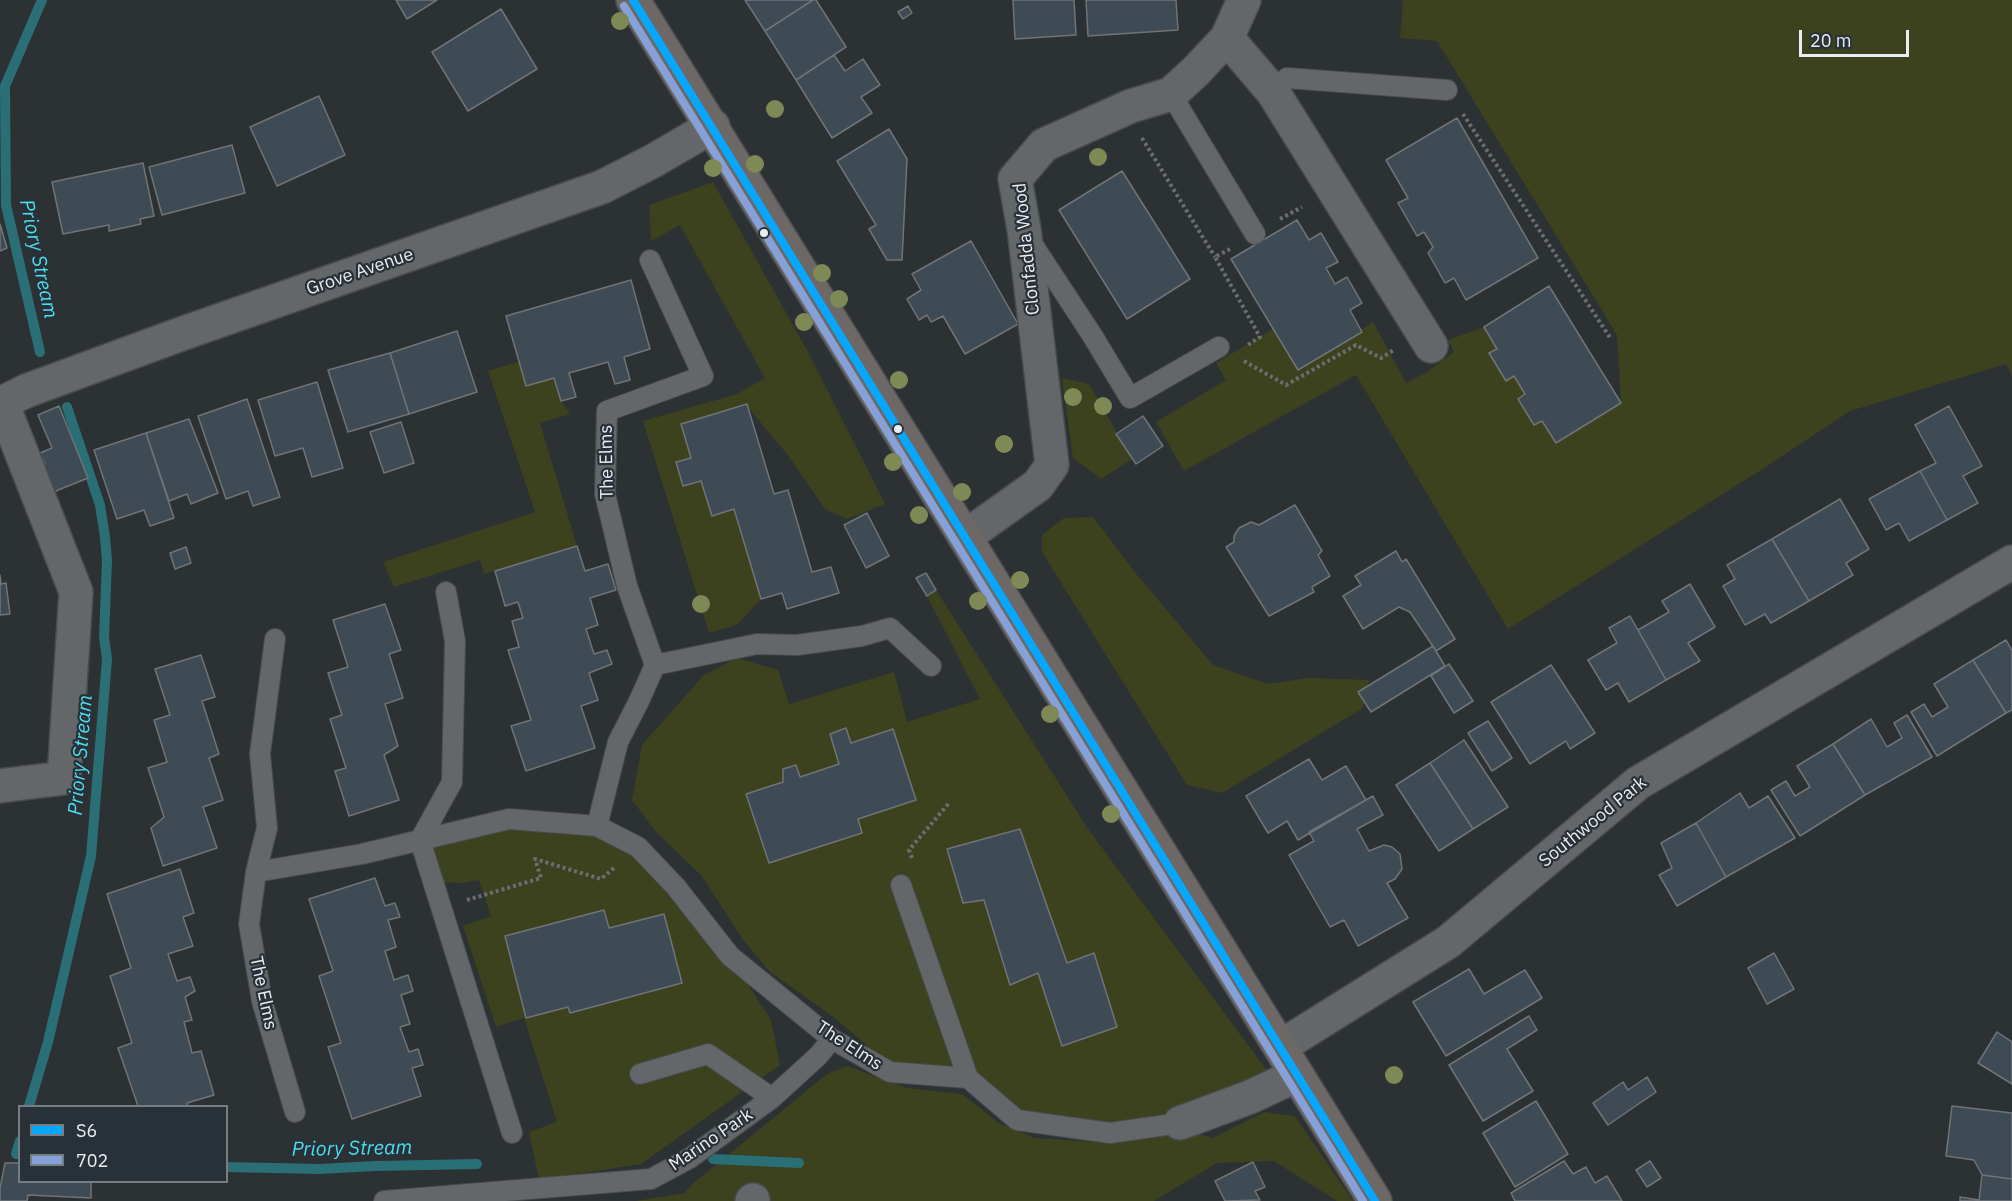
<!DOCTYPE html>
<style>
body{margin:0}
#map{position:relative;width:2012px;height:1201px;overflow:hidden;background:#2c3134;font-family:"IBM Plex Sans",sans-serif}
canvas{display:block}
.legend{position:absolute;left:18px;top:1105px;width:210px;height:78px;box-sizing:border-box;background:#293138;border:2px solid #767d83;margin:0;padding:8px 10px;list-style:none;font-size:18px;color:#e9eef3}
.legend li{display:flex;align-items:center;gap:12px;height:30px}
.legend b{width:30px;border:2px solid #767d83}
.scale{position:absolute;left:1799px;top:30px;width:110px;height:27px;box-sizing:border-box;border:3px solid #e9eef3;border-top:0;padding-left:8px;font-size:18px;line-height:21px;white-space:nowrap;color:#e9eef3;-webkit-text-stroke:4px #293138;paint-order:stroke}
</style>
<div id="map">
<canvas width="2012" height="1201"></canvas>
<ul class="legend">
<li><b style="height:8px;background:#06a8ff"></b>S6</li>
<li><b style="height:8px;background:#85a1d7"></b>702</li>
</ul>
<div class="scale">20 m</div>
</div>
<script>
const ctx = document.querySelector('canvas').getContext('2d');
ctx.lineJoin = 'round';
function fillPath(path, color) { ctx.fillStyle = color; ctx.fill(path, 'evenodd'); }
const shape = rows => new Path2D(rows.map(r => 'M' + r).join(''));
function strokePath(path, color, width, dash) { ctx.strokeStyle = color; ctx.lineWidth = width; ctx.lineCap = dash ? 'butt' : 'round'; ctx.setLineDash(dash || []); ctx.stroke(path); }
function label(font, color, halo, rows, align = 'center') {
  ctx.font = font + ' "IBM Plex Sans",sans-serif'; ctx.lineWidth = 4.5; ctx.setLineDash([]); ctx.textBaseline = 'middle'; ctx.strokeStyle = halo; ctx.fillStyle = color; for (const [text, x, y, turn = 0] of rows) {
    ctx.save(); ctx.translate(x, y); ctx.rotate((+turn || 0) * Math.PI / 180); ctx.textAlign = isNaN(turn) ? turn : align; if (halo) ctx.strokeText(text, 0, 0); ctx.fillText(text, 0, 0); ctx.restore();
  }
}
const green = shape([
 [1403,0,2012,0,2012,377,2006,364,1850,411,1761,470,1508,629,1356,375,1184,471,1156,422,1226,380,1216,363,1273,329,1298,370,1373,322,1406,383,1427,372,1454,352,1448,340,1484,327,1497,349,1490,353,1506,381,1514,376,1525,394,1518,399,1534,425,1542,421,1556,443,1621,403,1617,335,1437,41,1400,38],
 [713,182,808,352,885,504,847,519,825,509,787,454,746,405,681,424,691,458,676,462,683,486,701,481,712,516,734,509,761,599,737,625,709,633,643,421,737,394,765,378,680,225,651,241,649,205],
 [518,362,554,378,561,401,570,414,540,423,577,546,484,574,480,560,394,587,383,562,535,512,488,371],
 [1062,378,1089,384,1132,459,1101,479,1073,458],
 [1093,517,1138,576,1213,665,1268,684,1308,678,1369,680,1363,708,1222,793,1187,785,1042,552,1042,535,1064,518],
 [936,590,1088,829,1268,1072,1177,1116,1108,1126,1019,1113,973,1073,892,1067,836,1019,769,971,741,937,702,876,656,832,632,800,642,745,704,675,737,658,778,670,789,704,894,672,907,722,980,699,927,596],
 [509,819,597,826,638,847,730,956,771,1020,780,1065,641,1164,539,1180,529,1132,557,1122,524,1018,496,1027,463,926,491,916,479,880,461,883,441,882,431,838],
 [847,1066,907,1088,962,1094,999,1123,1035,1138,1110,1143,1192,1132,1212,1138,1264,1112,1295,1116,1353,1201,1337,1201,1274,1161,1217,1163,1154,1201,636,1201,685,1193,690,1186,827,1074]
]);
const stream = shape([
 [40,352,6,205,5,86,42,0],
 [29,1106,48,1042,91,856,107,659,104,637,107,561,105,537,100,505,67,407],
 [20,1141,16,1154,20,1154],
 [713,1159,799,1163],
 [226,1167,320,1169,375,1166,477,1164]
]);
const building = shape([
 [396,0,437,0,407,19,396,0],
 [745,0,813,0,765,31,745,0],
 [813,0,816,0,846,47,796,80,765,31,813,0],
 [1013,0,1074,0,1076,35,1015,39,1013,0],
 [1086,0,1176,0,1178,30,1088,36,1086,0],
 [908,6,912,13,903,19,898,12,908,6],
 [501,9,537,69,468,111,432,52,501,9],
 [834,55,845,71,863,59,880,85,861,97,872,113,832,138,796,80,834,55],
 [319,96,345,155,277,186,250,127,319,96],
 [1457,118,1538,258,1466,300,1454,278,1445,283,1428,253,1433,247,1424,232,1417,236,1398,203,1408,198,1386,160,1457,118],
 [889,129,907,159,902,260,887,260,869,229,876,225,837,161,889,129],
 [232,145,245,193,162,215,149,167,232,145],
 [143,163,154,216,140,219,141,224,109,231,109,225,63,234,52,182,143,163],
 [1122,171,1190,279,1127,319,1059,210,1122,171],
 [1297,220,1309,240,1321,233,1338,262,1326,268,1335,284,1347,277,1362,303,1350,310,1362,332,1298,370,1231,259,1297,220],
 [0,224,7,248,0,251,0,224],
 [971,241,1018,324,965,354,943,316,931,322,927,315,919,320,907,299,921,290,912,274,971,241],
 [631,280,650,349,624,357,630,380,615,384,608,362,569,373,576,397,561,401,554,378,526,386,506,316,631,280],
 [1549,286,1621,403,1556,443,1542,421,1534,425,1518,399,1525,394,1514,376,1506,381,1489,353,1497,349,1484,327,1549,286],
 [457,331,477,392,409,414,390,353,457,331],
 [390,353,409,414,348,432,328,370,390,353],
 [317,382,343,468,312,477,303,448,275,456,258,400,317,382],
 [247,399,280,497,253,506,248,491,226,499,198,416,247,399],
 [747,404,774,494,788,490,812,572,831,567,839,593,787,609,782,593,761,599,734,509,712,516,701,481,683,486,676,462,691,458,681,424,747,404],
 [59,406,88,478,46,495,35,468,45,464,40,453,52,448,38,415,59,406],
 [1949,406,1982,466,1963,476,1978,503,1947,520,1920,471,1936,463,1915,425,1949,406],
 [1143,416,1163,446,1136,464,1116,434,1143,416],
 [189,419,218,493,191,504,187,494,169,501,146,433,189,419],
 [401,422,414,463,384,473,370,432,401,422],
 [146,433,174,518,150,526,144,510,117,519,94,450,146,433],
 [1920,471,1947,520,1909,541,1899,523,1886,530,1869,499,1920,471],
 [1840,499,1869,549,1846,563,1853,575,1809,601,1772,539,1840,499],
 [1295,505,1322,551,1318,555,1330,576,1312,587,1314,592,1269,616,1226,547,1234,542,1234,536,1239,528,1251,522,1259,525,1295,505],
 [867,513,889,556,866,568,844,525,867,513],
 [1772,539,1809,601,1771,623,1765,614,1745,625,1723,586,1735,579,1727,565,1772,539],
 [577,546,585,571,608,564,616,590,590,598,598,625,586,629,594,654,607,650,612,664,589,673,598,700,581,706,595,748,526,771,511,726,531,720,508,650,519,647,512,621,523,618,518,602,505,606,495,571,577,546],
 [186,547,191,563,175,569,170,553,186,547],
 [1396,551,1402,562,1406,559,1455,639,1436,651,1410,612,1399,607,1363,629,1343,596,1361,585,1355,576,1396,551],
 [926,573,936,590,927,596,916,578,926,573],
 [0,575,1,584,6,583,10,614,0,615,0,575],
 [1690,584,1715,627,1688,643,1700,661,1666,680,1638,630,1669,612,1662,601,1690,584],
 [385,604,401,650,389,654,403,698,385,704,398,746,384,755,399,800,349,816,335,771,346,768,330,719,342,715,328,673,348,667,333,620,385,604],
 [1630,616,1666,680,1629,702,1618,683,1606,690,1588,660,1617,643,1609,628,1630,616],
 [2006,640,2012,651,2012,710,2006,713,1973,660,2006,640],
 [1433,646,1445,666,1371,712,1358,692,1433,646],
 [201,655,215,697,202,701,219,754,209,758,223,800,203,807,217,848,163,866,151,828,164,817,148,768,167,762,154,720,170,715,155,669,201,655],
 [1973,660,2006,713,1937,756,1911,712,1924,704,1932,717,1948,707,1934,684,1973,660],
 [1449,664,1473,701,1454,713,1431,676,1449,664],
 [1551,665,1595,733,1570,749,1566,741,1530,764,1491,702,1551,665],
 [1907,715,1932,757,1865,795,1833,744,1871,719,1887,747,1902,738,1894,723,1907,715],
 [1488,721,1512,758,1492,771,1468,733,1488,721],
 [846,728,851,743,893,729,916,800,858,819,862,833,769,863,746,794,783,782,783,769,796,765,800,777,839,764,830,734,846,728],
 [1464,740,1508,807,1473,829,1430,763,1464,740],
 [1833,744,1865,795,1800,836,1771,790,1786,781,1795,796,1810,787,1797,766,1833,744],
 [1309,759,1322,780,1346,766,1366,800,1298,840,1287,821,1268,833,1246,796,1309,759],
 [1430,763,1473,829,1439,851,1396,785,1430,763],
 [1740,793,1749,808,1768,796,1795,838,1726,877,1696,823,1740,793],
 [1373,796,1383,815,1357,829,1369,851,1384,845,1392,847,1400,854,1402,869,1395,879,1387,883,1408,918,1358,946,1344,920,1330,927,1289,855,1314,841,1309,832,1373,796],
 [1696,823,1726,877,1677,906,1659,875,1672,868,1661,843,1696,823],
 [1020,829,1067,963,1094,953,1117,1027,1062,1046,1038,973,1010,985,984,900,963,903,947,849,1020,829],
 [180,869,194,913,183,917,193,946,168,954,177,981,190,977,195,991,185,997,192,1020,184,1022,192,1053,201,1051,214,1095,187,1103,188,1106,138,1106,118,1048,132,1043,110,976,131,968,107,894,180,869],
 [375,878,385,906,395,903,400,917,388,920,396,947,385,951,394,980,408,975,413,991,401,995,410,1024,400,1027,409,1052,418,1049,423,1065,412,1068,421,1096,352,1119,328,1047,341,1043,319,976,333,971,309,899,375,878],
 [604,910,609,928,664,914,682,983,570,1013,568,1007,526,1018,505,936,604,910],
 [1774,953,1794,989,1767,1004,1748,968,1774,953],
 [1469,969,1484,994,1525,970,1542,998,1446,1056,1413,1002,1469,969],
 [1529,1016,1537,1030,1507,1049,1533,1091,1483,1121,1449,1065,1529,1016],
 [1997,1032,2012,1042,2012,1084,1978,1063,1997,1032],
 [1647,1077,1656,1092,1608,1125,1593,1103,1623,1082,1628,1090,1647,1077],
 [1536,1101,1568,1154,1515,1187,1483,1133,1536,1101],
 [1952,1106,2012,1113,2012,1179,1982,1175,1974,1160,1946,1156,1952,1106],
 [1564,1161,1573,1174,1586,1167,1595,1183,1607,1176,1622,1201,1515,1201,1511,1193,1564,1161],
 [1650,1161,1661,1178,1647,1187,1636,1170,1650,1161],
 [1253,1162,1265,1187,1255,1191,1260,1200,1225,1201,1215,1181,1253,1162],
 [5,1163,20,1163,20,1182,91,1182,91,1198,28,1195,27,1201,0,1201,0,1188,5,1163],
 [1982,1175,2012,1179,2012,1201,1960,1201,1960,1197,1979,1200,1982,1175]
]);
const path = shape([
 [1463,114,1611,339],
 [1142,138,1215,257],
 [1280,219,1302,207],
 [1230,249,1215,257,1260,337,1246,346],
 [1244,361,1286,385,1356,345,1381,358,1394,350],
 [912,858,909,850,950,802],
 [467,900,541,878,535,859,601,879,615,867]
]);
const lane = shape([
 [1273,92,1287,78,1447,90],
 [1171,94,1255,234],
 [1031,242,1092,335,1130,398,1219,347],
 [446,592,455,641,452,782,420,840,512,1133],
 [275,639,260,754,267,828,256,872,249,924,262,1001,295,1112],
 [655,665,757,644,797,645,862,636,890,628,931,666],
 [597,826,618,742,639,701,655,665,627,586,605,494,607,411,703,376,650,260],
 [256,872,362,854,509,819,597,826,638,847,676,887,730,956,832,1039,890,1072,968,1078,1017,1120,1110,1133,1180,1123],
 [901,885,968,1078],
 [640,1074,708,1054,772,1098],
 [384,1201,651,1179,690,1158,772,1098,818,1056,832,1039]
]);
const street = shape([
 [1227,38,1273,92,1431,346],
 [965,537,1038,485,1052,465,1024,229,1015,179,1044,145,1131,106,1171,94,1196,71,1227,38,1244,0],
 [0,786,64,778,76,592,2,403],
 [1280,1047,1448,942,1638,783,2012,562],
 [1180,1123,1250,1097,1297,1075],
 [752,1201,753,1200]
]);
const secondary = shape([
 [0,404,26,391,181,334,602,187,653,161,713,126]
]);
const highway = shape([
 [633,0,1375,1201]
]);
const bus1 = shape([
 [633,0,1375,1201]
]);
const bus2 = shape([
 [624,6,1363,1201]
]);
const trees = [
 [620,21],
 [775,109],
 [1098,157],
 [755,164],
 [713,168],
 [822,273],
 [839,299],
 [804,322],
 [899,380],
 [1073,397],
 [1103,406],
 [1004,444],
 [893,462],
 [962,492],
 [919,515],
 [1020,580],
 [978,601],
 [701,604],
 [1050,714],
 [1111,814],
 [1394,1075]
];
const markers = [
 [764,233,5,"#e9eef3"],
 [898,429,5,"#e9eef3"]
];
const streetNames = [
 ["Clonfadda Wood",1027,249,-96],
 ["Grove Avenue",360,272,-19],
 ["The Elms",607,462,-91],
 ["Southwood Park",1593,822,-39],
 ["The Elms",263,993,78],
 ["The Elms",849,1046,33],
 ["Marino Park",711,1140,-34]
];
const waterNames = [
 ["Priory Stream",38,259,78],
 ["Priory Stream",81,755,-85],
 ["Priory Stream",352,1149,-1]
];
fillPath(green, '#3c421e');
strokePath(stream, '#2a6f76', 10);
fillPath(building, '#3e4b55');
strokePath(building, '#707477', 1.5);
strokePath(lane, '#484c4f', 22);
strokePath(street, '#484c4f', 36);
strokePath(secondary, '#484c4f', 36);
strokePath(highway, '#484c4f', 36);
strokePath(path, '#6b6e70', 4, [3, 3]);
strokePath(lane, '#63676a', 20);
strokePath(street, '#63676a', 33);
strokePath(secondary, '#63676a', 33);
strokePath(highway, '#6d6866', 33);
strokePath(bus1, '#06a8ff', 8);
strokePath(bus2, '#85a1d7', 8);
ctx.fillStyle = '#7e8956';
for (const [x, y] of trees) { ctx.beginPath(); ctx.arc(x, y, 9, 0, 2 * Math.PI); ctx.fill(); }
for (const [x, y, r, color] of markers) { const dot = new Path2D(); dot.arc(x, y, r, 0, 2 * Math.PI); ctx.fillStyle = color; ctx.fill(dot); strokePath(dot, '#293138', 2); }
label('18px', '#e9eef3', '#293138', streetNames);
label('italic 20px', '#4dddeb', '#293138', waterNames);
</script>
